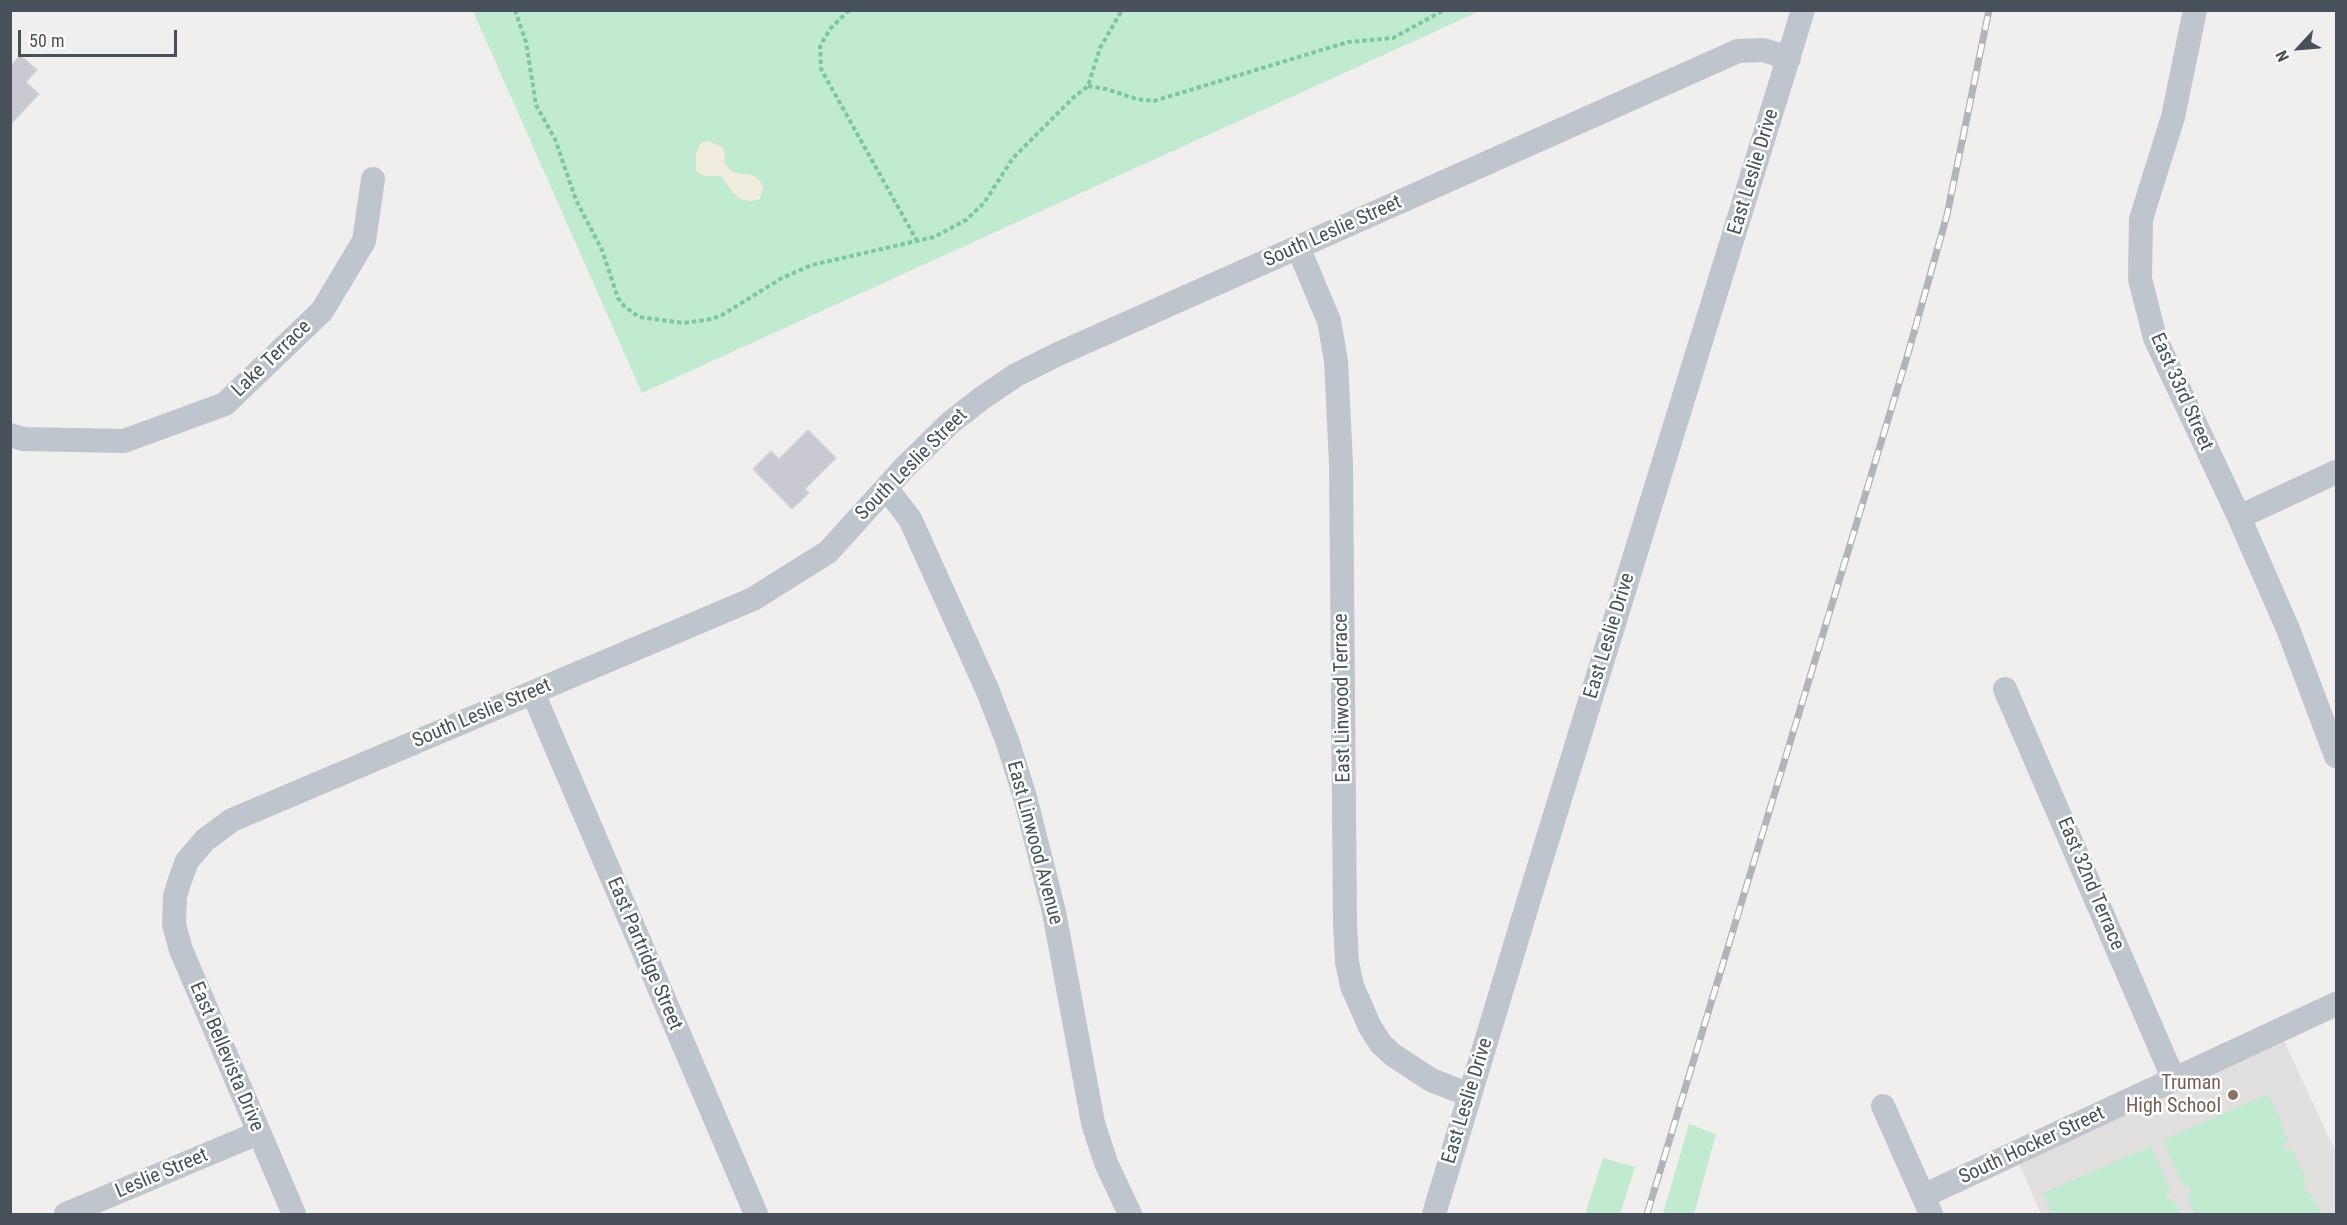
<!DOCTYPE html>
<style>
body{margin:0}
#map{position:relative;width:2347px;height:1225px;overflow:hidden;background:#f1eeee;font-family:"Roboto Condensed",sans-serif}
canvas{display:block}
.frame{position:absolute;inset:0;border:12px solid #48515a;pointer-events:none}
.north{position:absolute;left:2269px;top:18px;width:60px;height:60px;-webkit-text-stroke:4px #fff;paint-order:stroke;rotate:244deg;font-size:16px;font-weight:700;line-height:24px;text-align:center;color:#48515a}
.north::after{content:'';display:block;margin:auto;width:21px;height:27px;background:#48515a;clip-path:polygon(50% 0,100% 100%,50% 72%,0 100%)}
.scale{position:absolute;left:18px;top:30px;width:159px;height:27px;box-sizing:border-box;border:3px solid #48515a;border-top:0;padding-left:8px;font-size:18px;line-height:21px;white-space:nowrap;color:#48515a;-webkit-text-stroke:4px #fff;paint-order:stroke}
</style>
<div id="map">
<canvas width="2347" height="1225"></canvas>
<div class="frame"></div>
<div class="north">N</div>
<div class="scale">50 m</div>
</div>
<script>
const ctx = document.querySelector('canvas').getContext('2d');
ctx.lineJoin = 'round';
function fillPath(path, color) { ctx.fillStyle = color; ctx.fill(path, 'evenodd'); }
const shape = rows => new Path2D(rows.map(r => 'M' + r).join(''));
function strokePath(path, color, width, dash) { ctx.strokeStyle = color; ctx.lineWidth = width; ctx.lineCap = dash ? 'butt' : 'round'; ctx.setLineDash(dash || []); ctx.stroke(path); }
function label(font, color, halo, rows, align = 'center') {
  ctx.font = font + ' "Roboto Condensed",sans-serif'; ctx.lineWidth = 5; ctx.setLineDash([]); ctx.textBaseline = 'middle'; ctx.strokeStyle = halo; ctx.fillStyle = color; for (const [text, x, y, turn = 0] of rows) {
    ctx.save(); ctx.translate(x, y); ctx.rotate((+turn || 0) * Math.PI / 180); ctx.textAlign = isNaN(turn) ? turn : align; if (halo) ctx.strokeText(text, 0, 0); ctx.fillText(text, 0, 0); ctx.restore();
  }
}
const education = shape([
 [2283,1038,2336,1153,2336,1214,2041,1214,2017,1159]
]);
const green = shape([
 [473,11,1480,11,642,393],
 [2268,1094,2288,1139,2283,1148,2293,1151,2306,1181,2303,1191,2312,1194,2321,1214,2195,1214,2187,1197,2191,1188,2182,1184,2163,1140],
 [1689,1124,1716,1134,1694,1214,1663,1214],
 [2151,1146,2170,1190,2166,1198,2176,1202,2181,1214,2052,1214,2043,1193],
 [1603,1158,1635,1167,1620,1214,1585,1214]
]);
const sand = shape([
 [708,141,723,147,725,154,724,162,730,170,735,173,753,175,761,182,763,189,760,199,751,201,740,199,733,193,721,176,704,176,696,171,696,153,701,143]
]);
const building = shape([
 [20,55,37,70,26,82,39,94,10,125,10,67,20,55],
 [808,430,836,458,805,489,809,493,792,509,753,469,771,451,779,459,808,430]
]);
const path = shape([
 [515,10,526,42,536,105,555,139,576,200,602,250,618,298,624,306,639,317,684,323,712,319,722,315,782,278,812,265,934,237,966,220,984,203,1013,158,1074,97,1088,86,1100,48,1122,10],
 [849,10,831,28,824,39,820,47,821,69,917,241],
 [1088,86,1106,89,1137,99,1154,101,1348,42,1393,38,1444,10]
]);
const street = shape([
 [2195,10,2173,117,2141,219,2140,279,2155,338,2239,517,2288,629,2336,756],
 [1298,247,1329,321,1336,361,1341,463,1345,922,1347,962,1352,986,1370,1027,1381,1044,1393,1055,1431,1080,1470,1095],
 [10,435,23,439,124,441,225,404,322,311,364,241,373,179],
 [887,489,910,519,987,689,1008,743,1025,797,1054,912,1093,1123,1106,1163,1130,1214],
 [2239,517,2336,472],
 [2005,689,2174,1080],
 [533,693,756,1214],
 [1883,1106,1931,1214],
 [1923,1196,2336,1004],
 [66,1214,258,1133],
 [294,1214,181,950,174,925,175,896,180,880,187,861,205,840,232,820,753,599,828,552,905,467,950,423,982,398,1016,375,1056,355,1738,51,1763,50,1789,58],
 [1434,1214,1530,896,1803,10]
]);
const rail = shape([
 [1647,1214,1907,357,1947,215,1989,10]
]);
const markers = [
 [2233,1095,6,"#8d6e63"]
];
const streetNames = [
 ["East Leslie Drive",1754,172,-73],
 ["South Leslie Street",1333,232,-24],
 ["Lake Terrace",272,359,-44],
 ["East 33rd Street",2181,392,66],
 ["South Leslie Street",912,465,-45],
 ["East Leslie Drive",1610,636,-73],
 ["East Linwood Terrace",1343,698,-91],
 ["South Leslie Street",482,714,-23],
 ["East Linwood Avenue",1034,843,75],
 ["East 32nd Terrace",2090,884,67],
 ["East Partridge Street",644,954,67],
 ["East Bellevista Drive",226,1057,67],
 ["East Leslie Drive",1468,1101,-73],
 ["South Hocker Street",2032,1146,-25],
 ["Leslie Street",162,1174,-23]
];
const educationNames = [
 ["Truman",2221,1084],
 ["High School",2221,1107]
];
fillPath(education, '#e2dfdf');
fillPath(green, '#c0ebd1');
fillPath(sand, '#f1ece0');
fillPath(building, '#c9cad1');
strokePath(building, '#d3d5d9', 1.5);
strokePath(path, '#7ac7a2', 4, [4.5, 3]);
strokePath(street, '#bec5cc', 24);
strokePath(rail, '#b1b4b8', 7);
strokePath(rail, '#fff', 4.5, [14]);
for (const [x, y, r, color] of markers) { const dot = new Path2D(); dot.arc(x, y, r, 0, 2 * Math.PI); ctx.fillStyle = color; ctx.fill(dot); strokePath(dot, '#fff', 2); }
label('20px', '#48515a', '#fff', streetNames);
label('20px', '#785e54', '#fff', educationNames, 'right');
</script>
